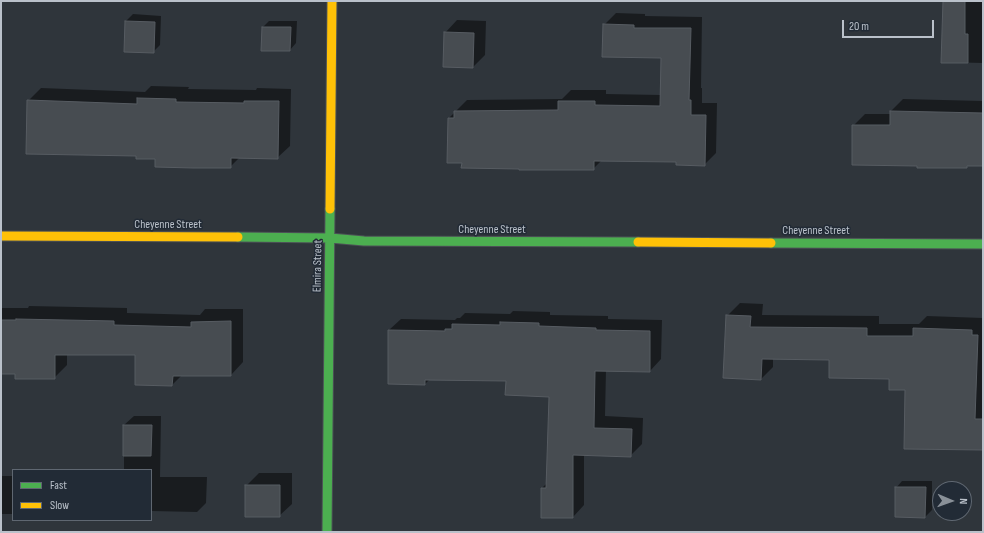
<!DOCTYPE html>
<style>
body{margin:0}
#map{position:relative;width:984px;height:533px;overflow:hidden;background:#2f353b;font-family:"Sofia Sans Condensed",sans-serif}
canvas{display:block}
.frame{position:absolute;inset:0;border:2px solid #bac1ca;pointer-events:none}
.legend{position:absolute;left:12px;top:469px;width:140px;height:52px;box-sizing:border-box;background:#222b36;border:1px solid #5f6771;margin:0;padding:5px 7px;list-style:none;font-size:12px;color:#bac1ca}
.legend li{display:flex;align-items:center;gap:8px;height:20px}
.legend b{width:20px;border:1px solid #5f6771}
.north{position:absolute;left:932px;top:481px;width:40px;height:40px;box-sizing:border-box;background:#222b36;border:1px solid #5f6771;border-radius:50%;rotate:92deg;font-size:11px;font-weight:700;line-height:16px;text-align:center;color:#bac1ca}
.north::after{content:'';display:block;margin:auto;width:14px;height:18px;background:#899098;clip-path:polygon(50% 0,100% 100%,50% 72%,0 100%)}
.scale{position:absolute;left:842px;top:20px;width:92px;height:18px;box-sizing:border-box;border:2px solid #bac1ca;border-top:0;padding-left:5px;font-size:12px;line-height:14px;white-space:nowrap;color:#bac1ca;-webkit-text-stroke:3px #222b36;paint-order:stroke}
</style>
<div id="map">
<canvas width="984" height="533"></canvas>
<div class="frame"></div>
<ul class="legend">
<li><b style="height:5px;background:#4caf50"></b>Fast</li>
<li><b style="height:5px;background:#ffc107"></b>Slow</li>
</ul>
<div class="north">N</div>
<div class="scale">20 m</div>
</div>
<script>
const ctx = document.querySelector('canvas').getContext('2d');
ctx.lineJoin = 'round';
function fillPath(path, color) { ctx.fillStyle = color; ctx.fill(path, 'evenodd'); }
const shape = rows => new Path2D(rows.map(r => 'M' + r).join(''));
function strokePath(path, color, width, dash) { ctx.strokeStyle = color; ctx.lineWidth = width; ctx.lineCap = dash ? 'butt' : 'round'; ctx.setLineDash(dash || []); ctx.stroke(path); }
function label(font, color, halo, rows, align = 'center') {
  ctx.font = font + ' "Sofia Sans Condensed",sans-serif'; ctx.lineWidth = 3; ctx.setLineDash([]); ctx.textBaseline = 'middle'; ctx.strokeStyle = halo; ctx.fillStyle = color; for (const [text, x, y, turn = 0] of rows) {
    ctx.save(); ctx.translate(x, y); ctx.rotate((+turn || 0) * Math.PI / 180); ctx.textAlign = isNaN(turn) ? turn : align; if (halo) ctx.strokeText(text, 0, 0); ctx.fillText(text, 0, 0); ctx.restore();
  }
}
const shadow = shape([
 [941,1,983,1,983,63,942,62,944,1],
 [616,13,645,14,645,16,702,17,701,88,702,88,702,103,717,103,716,153,704,165,677,161,602,160,593,169,520,168,463,162,448,162,449,118,467,100,562,99,571,90,606,90,606,94,661,95,662,57,604,25],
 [133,14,161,16,160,45,153,52,125,51,126,21],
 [457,20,486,21,485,55,473,67,445,33],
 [269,21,297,21,296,43,290,50,263,27],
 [151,86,189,87,188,89,256,90,257,88,291,89,290,146,277,158,240,157,230,167,137,155,28,101,41,88,145,92],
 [903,99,983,101,983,165,968,165,967,167,853,126,865,114,891,114,891,111],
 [740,303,763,304,762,315,879,316,879,324,919,324,927,316,983,318,983,449,906,389,890,378,830,359,773,358,773,367,761,379,727,316],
 [29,306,127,308,127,313,200,315,205,309,243,309,243,362,231,375,182,375,172,385,136,354,67,354,67,365,54,378,16,373,1,373,1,308,28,308],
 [513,311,550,312,550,315,608,316,608,319,662,320,661,359,650,371,606,370,605,416,643,418,642,444,630,456,584,454,584,505,573,517,542,517,542,488,547,483,550,396,507,380,430,379,425,384,389,330,401,319,455,320,457,318,460,318,465,313,510,314],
 [134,416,161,416,160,477,207,477,206,503,197,512,151,511,151,470,124,470,124,425],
 [259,473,292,473,292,504,279,516,246,486],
 [1,476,13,476,13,514,1,514],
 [902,481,932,481,932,510,925,517,896,516,896,488]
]);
const building = shape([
 [943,1,965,1,965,34,968,34,968,63,941,63,943,1],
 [125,21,155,22,154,53,124,52,125,21],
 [603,24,634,25,634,28,691,28,689,100,691,100,691,115,706,115,705,166,676,165,676,162,594,161,594,170,519,170,519,169,461,168,462,163,447,163,448,118,454,118,454,111,558,110,558,101,595,101,595,105,660,106,661,58,602,57,603,24],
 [262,27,291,27,290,51,261,51,262,27],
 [444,32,474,33,473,68,443,67,444,32],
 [137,98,176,99,176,102,244,103,244,101,279,101,278,159,231,158,231,168,193,168,155,167,155,159,136,159,136,156,26,154,27,100,137,104,137,98],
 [890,111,983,113,983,166,967,166,967,168,917,168,917,166,852,165,852,125,890,125,890,111],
 [726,315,751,316,750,327,867,328,867,336,913,336,913,328,972,330,972,335,978,335,975,419,983,419,983,450,904,449,905,390,889,390,889,379,829,378,829,360,762,359,761,380,723,378,726,315],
 [16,319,114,321,114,325,191,327,191,322,231,321,231,376,173,376,172,386,135,385,135,355,55,355,55,379,15,379,15,374,1,374,1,320,16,320,16,319],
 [500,322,539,323,539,326,596,328,596,330,650,331,650,372,595,371,594,428,632,429,631,457,573,455,573,518,541,518,541,488,546,488,549,397,505,395,506,381,425,380,425,385,388,384,388,330,445,331,445,329,452,329,452,324,500,325,500,322],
 [123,425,152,425,151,456,123,456,123,425],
 [245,485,280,485,280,517,245,517,245,485],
 [895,487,926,487,925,518,895,517,895,487]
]);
const fast = shape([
 [238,237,330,238,364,241,638,242],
 [771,243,983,244],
 [327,532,330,209]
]);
const slow = shape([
 [330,209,332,1],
 [1,236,238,237],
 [638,242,771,243]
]);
const streetNames = [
 ["Cheyenne Street",168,225],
 ["Cheyenne Street",492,230],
 ["Cheyenne Street",816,231],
 ["Elmira Street",318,266,-89]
];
fillPath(shadow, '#0007');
fillPath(building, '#474c51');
strokePath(building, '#575c62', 1);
strokePath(fast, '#4c5156', 11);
strokePath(slow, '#4c5156', 11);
strokePath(fast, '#4caf50', 9);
strokePath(slow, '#ffc107', 9);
label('12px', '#bac1ca', '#222b36', streetNames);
</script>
